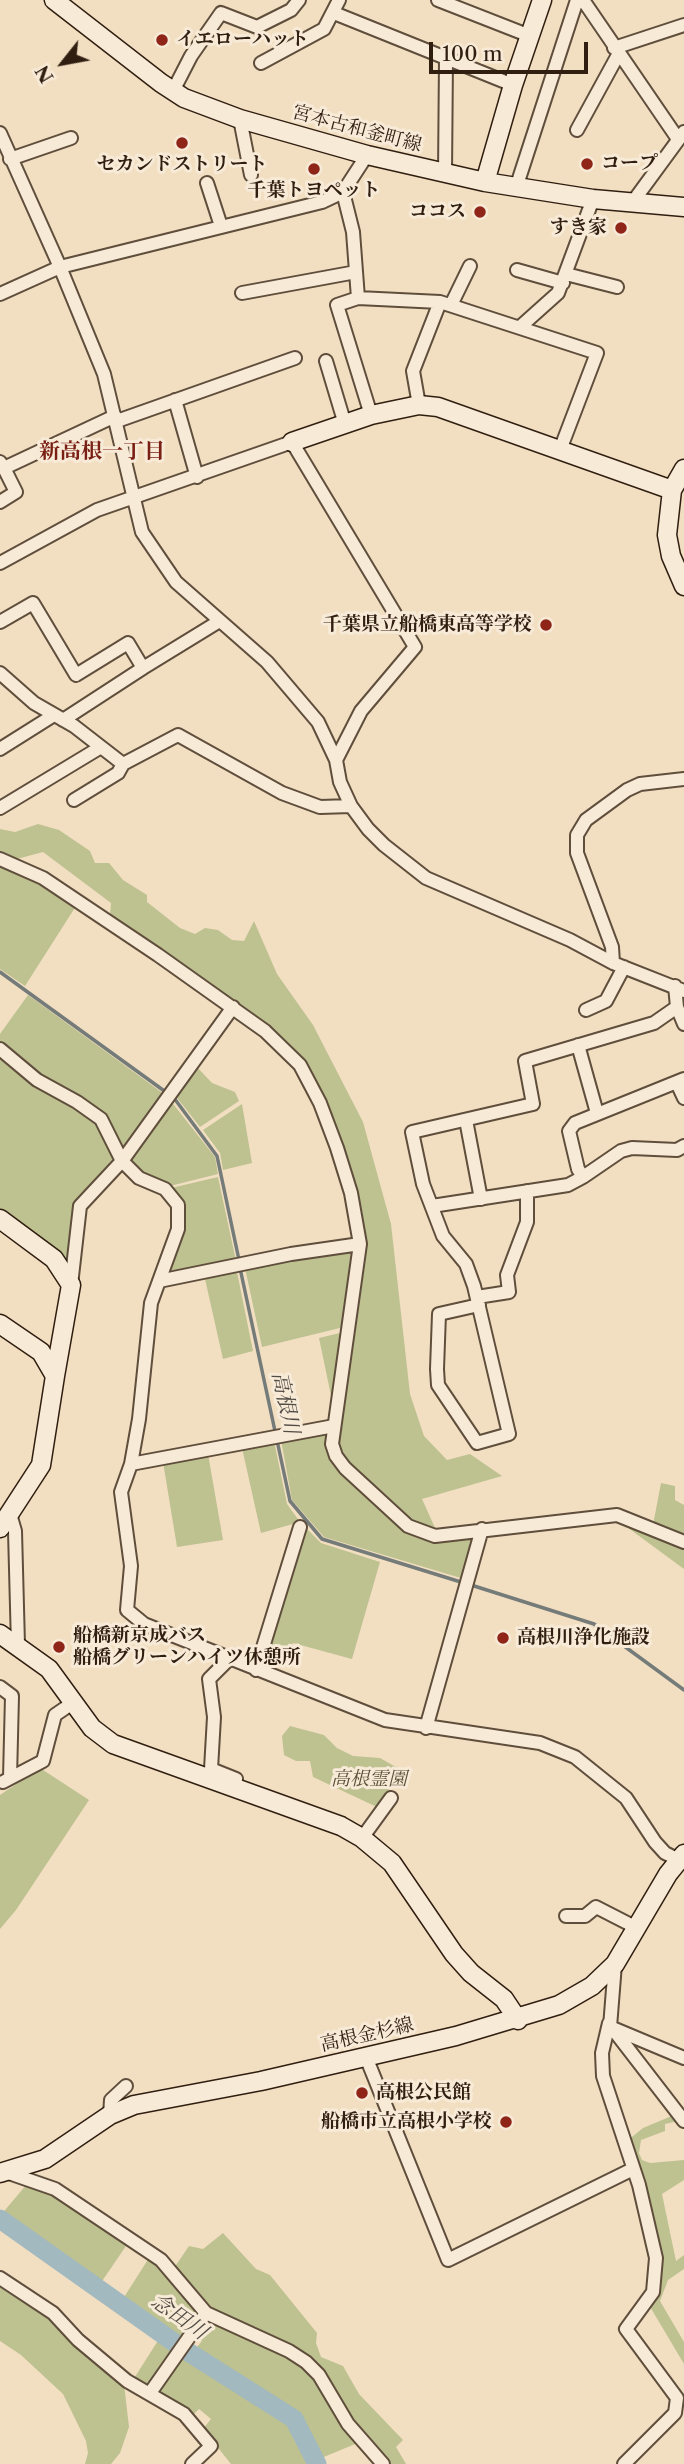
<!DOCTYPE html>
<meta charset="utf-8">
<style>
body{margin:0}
#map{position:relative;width:684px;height:2464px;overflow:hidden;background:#f2dfc2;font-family:"Libre Caslon Text",serif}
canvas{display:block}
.north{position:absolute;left:28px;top:28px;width:70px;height:70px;-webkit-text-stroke:5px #f7ead7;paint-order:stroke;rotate:239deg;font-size:19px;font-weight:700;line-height:28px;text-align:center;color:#301e10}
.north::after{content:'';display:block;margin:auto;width:24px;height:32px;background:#301e10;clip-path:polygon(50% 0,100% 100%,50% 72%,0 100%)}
.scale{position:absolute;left:429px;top:42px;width:159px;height:32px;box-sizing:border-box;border:4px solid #301e10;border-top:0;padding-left:9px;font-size:21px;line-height:24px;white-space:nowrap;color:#301e10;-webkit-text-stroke:5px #f7ead7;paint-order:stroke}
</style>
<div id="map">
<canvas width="684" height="2464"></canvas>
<div class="north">N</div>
<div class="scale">100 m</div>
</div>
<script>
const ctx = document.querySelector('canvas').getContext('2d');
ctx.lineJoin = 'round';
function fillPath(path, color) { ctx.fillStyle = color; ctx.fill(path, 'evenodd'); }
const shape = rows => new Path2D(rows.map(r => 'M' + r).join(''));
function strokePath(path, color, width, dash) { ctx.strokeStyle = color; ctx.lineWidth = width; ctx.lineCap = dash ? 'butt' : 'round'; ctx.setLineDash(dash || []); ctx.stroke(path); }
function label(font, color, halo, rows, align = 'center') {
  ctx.font = font + ' "Libre Caslon Text","Noto Serif JP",serif'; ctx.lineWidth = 6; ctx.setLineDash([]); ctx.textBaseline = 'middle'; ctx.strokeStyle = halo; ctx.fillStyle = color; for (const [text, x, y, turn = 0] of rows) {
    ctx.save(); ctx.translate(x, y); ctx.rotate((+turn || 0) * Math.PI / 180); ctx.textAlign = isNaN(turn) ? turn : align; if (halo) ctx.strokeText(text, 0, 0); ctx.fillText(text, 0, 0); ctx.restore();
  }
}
const green = shape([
 [38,824,59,830,90,851,95,863,109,863,123,880,147,895,147,902,180,928,195,934,205,928,218,930,232,940,244,941,254,921,277,974,313,1025,363,1122,391,1224,410,1394,424,1436,447,1460,470,1454,502,1476,422,1499,436,1530,419,1527,411,1520,349,1465,336,1444,364,1243,302,1062,110,916,111,903,43,852,17,859,0,854,0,829,15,832],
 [0,864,41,884,76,906,25,986,0,969],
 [28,995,164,1094,121,1151,103,1116,56,1089,0,1044,0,1034],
 [0,1054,34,1083,95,1123,114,1158,77,1199,71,1262,66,1263,0,1213],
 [196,1066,212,1083,235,1092,239,1101,200,1127,174,1094],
 [170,1100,215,1157,218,1174,170,1186,145,1173,126,1157],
 [242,1104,252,1163,223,1170,220,1153,203,1130],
 [218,1177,236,1261,173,1272,170,1264,181,1230,171,1188],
 [355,1250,344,1327,262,1347,245,1268],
 [237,1272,253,1351,223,1359,205,1279],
 [344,1332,334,1410,319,1338],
 [330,1430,329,1447,404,1528,477,1534,464,1579,324,1537,292,1500,281,1440],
 [274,1441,287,1504,300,1522,261,1533,242,1448],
 [208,1454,223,1540,177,1547,163,1462],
 [661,1483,675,1486,675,1500,684,1505,684,1537,653,1525],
 [616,1519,684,1546,684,1569],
 [305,1527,321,1543,380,1562,352,1659,293,1643,285,1659,266,1654],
 [290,1726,324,1735,337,1748,353,1756,380,1758,401,1770,379,1808,313,1777,310,1761,296,1761,284,1755,282,1736],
 [40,1768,89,1800,16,1910,0,1929,0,1795],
 [674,2115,678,2121,665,2124,665,2131,641,2140,639,2153,642,2160,650,2163,684,2160,684,2180,662,2194,676,2261,684,2255,684,2269,668,2280,660,2301,684,2342,684,2364,649,2305,657,2290,627,2141,643,2128],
 [27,2184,51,2191,126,2246,96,2290,0,2226,0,2216],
 [223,2233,256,2269,270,2275,317,2333,316,2343,321,2357,343,2366,359,2394,403,2440,396,2447,406,2464,386,2464,320,2374,207,2311,174,2268,189,2246,203,2249],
 [149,2258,160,2264,201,2312,181,2342,119,2305],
 [0,2281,52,2316,124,2384,129,2427,120,2453,111,2464,85,2464,88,2453,86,2441,63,2394,21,2355,0,2341],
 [206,2317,287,2353,317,2377,360,2442,319,2459,293,2413,192,2353,202,2341,193,2335],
 [159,2339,175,2349,146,2387,133,2380],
 [180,2352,289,2420,314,2464,231,2464,203,2429,211,2419,199,2409,192,2416,158,2392,160,2382]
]);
const stream = shape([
 [0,972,174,1098,217,1156,239,1260],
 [240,1268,290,1501,322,1539,464,1583],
 [471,1585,594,1624,684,1690]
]);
const river = shape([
 [0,2219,182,2348,294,2419,317,2464]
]);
const street = shape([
 [438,0,530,36],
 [583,0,678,139],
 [334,13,513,85],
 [614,48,684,25],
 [261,63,324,29,339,0],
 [173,91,191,56,221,13,257,27,291,10,299,0],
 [240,119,251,175],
 [577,130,618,55],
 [0,133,60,267,104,374,142,532,176,582,267,662,318,722,336,760,340,782,351,806,368,829,384,845,426,878,570,940,613,963,684,991],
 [10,159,71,138],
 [445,174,446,59],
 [207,183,221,226],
 [516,188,577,0],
 [343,192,353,232,358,298],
 [632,203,684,132],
 [517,270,563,283],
 [566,274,617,287],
 [242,293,356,272],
 [0,294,60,267,322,202,343,192,367,155],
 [451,305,470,266],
 [520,327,558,293,593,199],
 [326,361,344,421],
 [175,400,197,477],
 [419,405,413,371,440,302],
 [371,415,337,305,358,298,440,302,597,353,560,450],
 [117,421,295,358],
 [0,462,4,468,115,416],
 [0,502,16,492,4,468],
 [0,563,97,510,292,442,415,647,361,711,336,760],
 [0,622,33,603,76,675,128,643,143,668,218,622],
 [0,673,34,703,74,726,123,764,178,735,282,793,320,807,351,806],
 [63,720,143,668],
 [0,749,54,715],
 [74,800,118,773,123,764],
 [0,808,101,747],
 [0,859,43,878,158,955,265,1031,300,1065,320,1103,337,1148,351,1193,360,1244,332,1444,336,1456,345,1468,408,1526,435,1536,617,1515,684,1542],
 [613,963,612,947,577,853,577,835,586,820,627,790,640,784,684,779],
 [675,986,677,1007,684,1024],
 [586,1010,606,1001,624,967],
 [578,1045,597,1113],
 [0,1049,37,1080,77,1102,101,1119,122,1161,139,1178,165,1189,178,1205,178,1229,151,1303,139,1419,131,1464,121,1492,131,1566,127,1610,144,1624,385,1720,540,1743,575,1757,626,1798,655,1842,665,1853,679,1860],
 [684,1079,575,1123,569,1131,578,1169,583,1177,621,1151,632,1148,677,1150,684,1146],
 [677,1083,684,1098],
 [466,1120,481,1199],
 [432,1206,568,1185,583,1177],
 [159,1281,291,1254,360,1244],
 [71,1285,80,1206,122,1161,233,1007],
 [477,1297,509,1292,507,1275,527,1222,527,1191],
 [479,1305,439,1314,437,1369,438,1385,477,1443,509,1434,474,1286,466,1264,443,1236,423,1184,412,1132,533,1104,525,1061,654,1023,677,1007],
 [131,1464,334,1426],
 [10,1514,15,1531,18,1645],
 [229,1659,209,1679,214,1717,211,1769,236,1779,234,1787],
 [256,1670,300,1527],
 [0,1687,12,1696,10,1778],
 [426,1728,482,1529],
 [3,1782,43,1761,55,1715,74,1702],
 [362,1838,391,1798],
 [566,1916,585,1916,596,1907,637,1928],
 [615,1964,610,2027,684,2058],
 [609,2023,602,2053,603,2076,639,2185,656,2258,653,2292,626,2329,677,2398,675,2413,624,2464],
 [616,2033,684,2121],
 [366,2057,448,2260,633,2169],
 [110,2115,111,2100,126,2086],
 [6,2172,55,2189,161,2260,206,2313,289,2351,306,2362,319,2375,348,2424,383,2464],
 [0,2278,53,2313,78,2340,127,2381,184,2414,211,2446,192,2464],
 [150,2393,206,2313]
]);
const secondary = shape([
 [54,0,161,83,184,98,240,119,367,155,485,182,593,199,684,207],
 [485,182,513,85,542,0],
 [292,442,371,415,419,405,438,407,672,490],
 [684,469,672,490,667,535,671,556,684,586],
 [0,1219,54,1259,71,1285,55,1376],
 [0,1324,41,1352,55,1376,41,1465,0,1528],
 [0,1634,49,1669,92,1728,113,1744,341,1826,362,1838,392,1863,454,1954,471,1973,504,1999,518,2020],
 [0,2173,45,2159,110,2115,134,2105,261,2081,456,2036,559,2005,592,1986,615,1964,668,1874,684,1854]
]);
const markers = [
 [162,40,7,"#8f2418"],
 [182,143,7,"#8f2418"],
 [587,164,7,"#8f2418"],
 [314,169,7,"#8f2418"],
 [480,212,7,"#8f2418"],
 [621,228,7,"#8f2418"],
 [546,625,7,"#8f2418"],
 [503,1638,7,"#8f2418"],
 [59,1647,7,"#8f2418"],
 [362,2093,7,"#8f2418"],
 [506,2122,7,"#8f2418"]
];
const poiNames = [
 ["イエローハット",176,40],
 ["コープ",601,164],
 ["セカンドストリート",182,165,"center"],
 ["千葉トヨペット",314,191,"center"],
 ["ココス",466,212,"right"],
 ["すき家",607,228,"right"],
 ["千葉県立船橋東高等学校",532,625,"right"],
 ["船橋新京成バス",73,1636],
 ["船橋グリーンハイツ休憩所",73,1658],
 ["高根川浄化施設",517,1638],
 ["高根公民館",376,2093],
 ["船橋市立高根小学校",492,2122,"right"]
];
const streetNames = [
 ["宮本古和釜町線",357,129,15],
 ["高根金杉線",367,2035,-13]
];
const parkNames = [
 ["高根霊園",369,1780]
];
const neighbourhoodNames = [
 ["新高根一丁目",102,452]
];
const waterNames = [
 ["高根川",285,1403,78],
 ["念田川",179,2317,35]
];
fillPath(green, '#bec190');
strokePath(stream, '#747b79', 3.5);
strokePath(river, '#a2b9bf', 19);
strokePath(street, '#604e3c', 16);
strokePath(secondary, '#301e10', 21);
strokePath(street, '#f7ead7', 12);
strokePath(secondary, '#f7ead7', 18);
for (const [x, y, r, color] of markers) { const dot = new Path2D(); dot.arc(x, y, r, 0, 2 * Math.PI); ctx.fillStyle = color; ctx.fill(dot); strokePath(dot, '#f7ead7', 2.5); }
label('bold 19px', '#301e10', '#f7ead7', poiNames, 'left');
label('19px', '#301e10', '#f7ead7', streetNames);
label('italic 19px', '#5b4f36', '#f7ead7', parkNames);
label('bold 21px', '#7a1f14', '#f7ead7', neighbourhoodNames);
label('italic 21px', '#524c45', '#f7ead7', waterNames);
</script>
